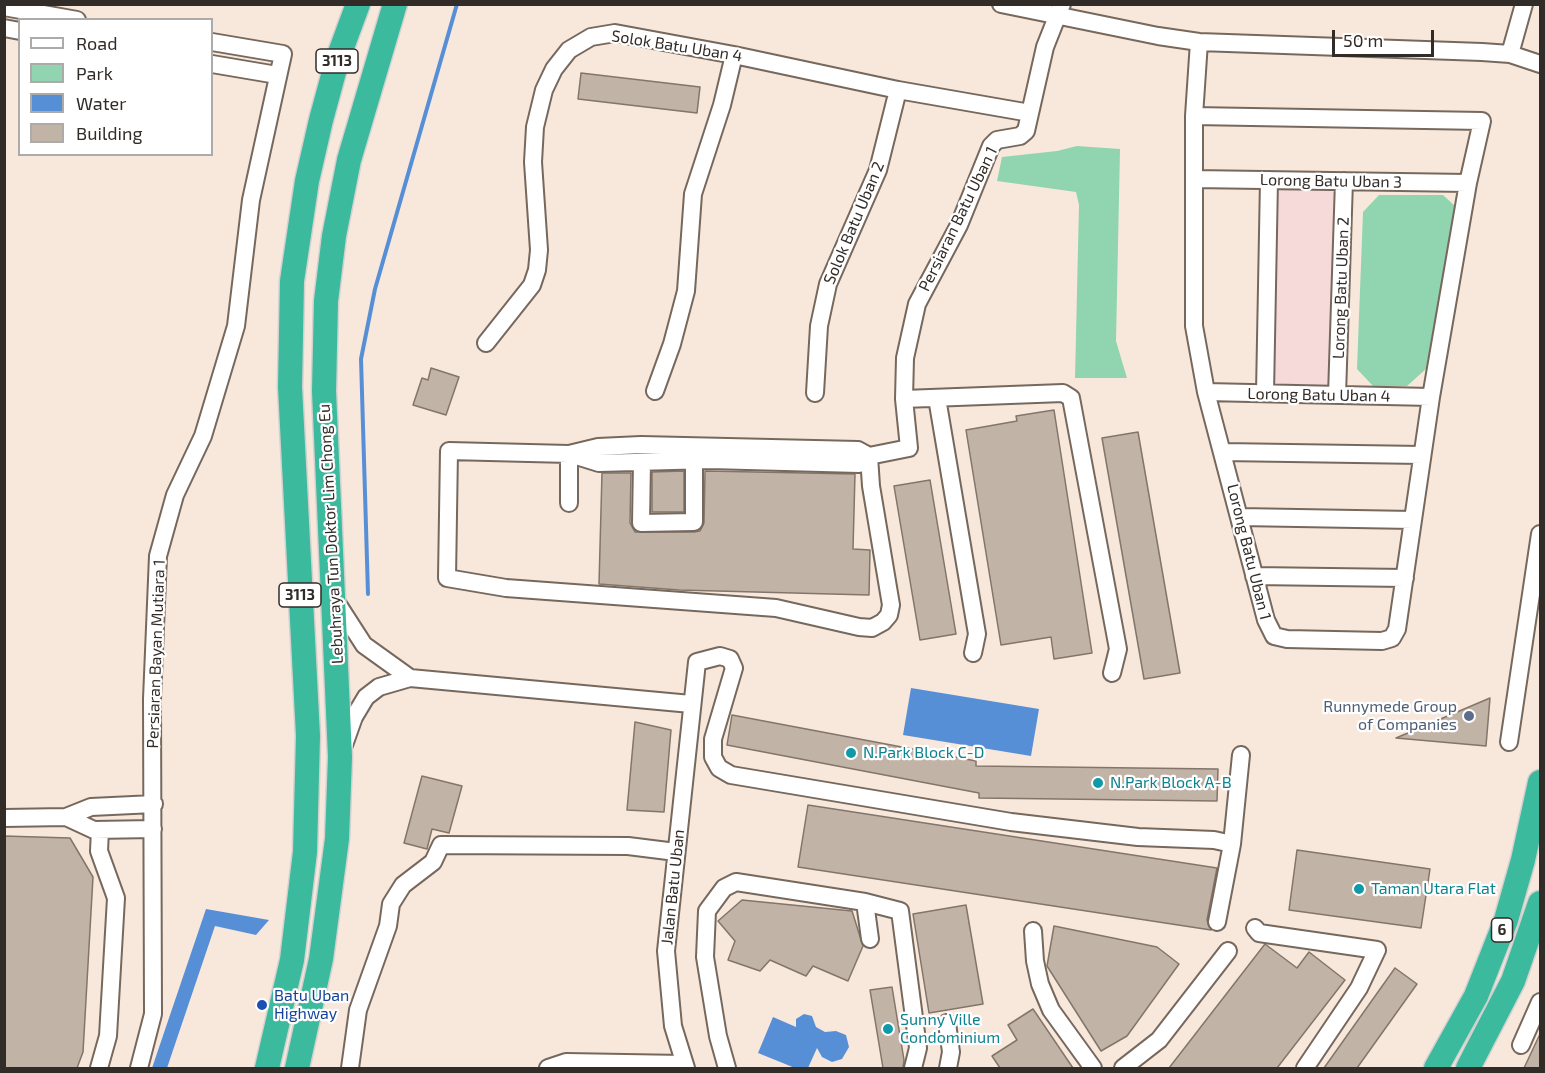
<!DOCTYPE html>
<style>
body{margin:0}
#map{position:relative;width:1545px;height:1073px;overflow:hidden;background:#f8e8dc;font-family:"Exo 2",sans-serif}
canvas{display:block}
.frame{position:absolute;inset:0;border:6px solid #322c28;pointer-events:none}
.legend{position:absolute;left:18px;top:18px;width:195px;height:138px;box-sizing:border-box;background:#fff;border:2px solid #adaba9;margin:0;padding:8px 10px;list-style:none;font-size:18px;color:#322c28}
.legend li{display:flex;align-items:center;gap:12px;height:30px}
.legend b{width:30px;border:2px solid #adaba9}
.scale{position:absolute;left:1332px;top:30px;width:102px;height:27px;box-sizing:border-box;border:3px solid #322c28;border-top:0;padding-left:8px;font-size:18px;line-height:21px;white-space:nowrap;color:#322c28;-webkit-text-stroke:4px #fff;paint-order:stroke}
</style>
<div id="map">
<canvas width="1545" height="1073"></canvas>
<div class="frame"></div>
<ul class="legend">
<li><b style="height:8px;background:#fff"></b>Road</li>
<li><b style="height:16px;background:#90d5af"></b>Park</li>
<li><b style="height:16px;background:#578fd7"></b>Water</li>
<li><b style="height:16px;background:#c2b3a7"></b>Building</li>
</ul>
<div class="scale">50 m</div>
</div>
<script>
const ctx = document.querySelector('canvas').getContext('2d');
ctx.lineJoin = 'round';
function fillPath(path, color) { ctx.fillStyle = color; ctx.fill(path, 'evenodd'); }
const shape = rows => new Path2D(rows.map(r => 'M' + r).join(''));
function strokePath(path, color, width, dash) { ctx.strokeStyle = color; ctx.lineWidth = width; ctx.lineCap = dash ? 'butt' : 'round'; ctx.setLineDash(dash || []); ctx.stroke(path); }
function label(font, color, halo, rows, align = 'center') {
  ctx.font = font + ' "Exo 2",sans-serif'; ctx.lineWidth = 4.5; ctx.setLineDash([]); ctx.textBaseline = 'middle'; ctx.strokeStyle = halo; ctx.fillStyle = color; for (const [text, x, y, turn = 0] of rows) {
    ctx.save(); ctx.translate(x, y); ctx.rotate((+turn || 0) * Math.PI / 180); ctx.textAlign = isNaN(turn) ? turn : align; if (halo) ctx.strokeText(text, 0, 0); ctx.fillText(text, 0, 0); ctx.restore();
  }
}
const commercial = shape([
 [1269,180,1344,181,1337,395,1265,393]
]);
const green = shape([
 [1077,146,1120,149,1116,341,1127,378,1075,378,1079,205,1076,192,997,181,1002,157,1057,151],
 [1379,195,1443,195,1455,206,1426,369,1407,386,1373,386,1357,369,1363,212]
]);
const water = shape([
 [911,688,1039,709,1031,756,903,735],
 [206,909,269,920,256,935,215,926,167,1068,152,1068],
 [804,1014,812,1016,816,1027,825,1032,836,1031,846,1035,849,1047,842,1059,832,1062,822,1057,817,1048,808,1068,795,1068,758,1053,773,1017,796,1027,796,1019]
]);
const stream = shape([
 [368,594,361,359,375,289,457,4]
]);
const building = shape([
 [581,73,700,87,697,113,578,99,581,73],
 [431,368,459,377,446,415,413,405,422,378,428,380,431,368],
 [1054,410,1092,653,1054,659,1051,637,1001,645,966,430,1017,421,1016,416,1054,410],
 [1138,432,1180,673,1144,679,1102,438,1138,432],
 [684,471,684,512,652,512,652,472,684,471],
 [705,471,855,474,853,549,870,550,869,595,679,590,599,584,602,473,631,473,630,523,635,532,694,532,700,531,704,523,705,471],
 [930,480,956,634,920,640,894,486,930,480],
 [1490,698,1486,746,1396,738,1490,698],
 [732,715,976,761,976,766,1218,769,1217,801,979,798,979,793,727,745,732,715],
 [635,722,671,730,664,812,627,810,635,722],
 [422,776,462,786,449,833,432,829,427,849,404,843,422,776],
 [808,805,1217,868,1207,920,1211,930,798,867,808,805],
 [4,836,70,838,93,877,83,1052,77,1068,4,1068,4,836],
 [1297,850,1430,869,1421,928,1289,910,1297,850],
 [742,900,852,911,863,946,848,981,813,966,806,976,770,960,760,971,728,960,735,941,718,921,742,900],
 [966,905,983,1004,929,1013,913,914,966,905],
 [1054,926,1157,947,1179,964,1127,1036,1101,1051,1047,966,1054,926],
 [1265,944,1297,968,1309,952,1345,980,1277,1068,1169,1068,1265,944],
 [1395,968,1417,984,1357,1068,1324,1068,1395,968],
 [892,987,904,1060,903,1068,883,1068,870,990,892,987],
 [1033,1009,1073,1068,1000,1068,992,1056,1017,1040,1008,1025,1033,1009],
 [1540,1034,1540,1068,1524,1068,1540,1034]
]);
const minor = shape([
 [1001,4,1158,36,1199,42,1482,52,1510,54,1540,64],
 [4,7,77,20],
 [4,28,20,31],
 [1510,54,1524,4],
 [212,64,277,75],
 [1194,116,1482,121,1468,183,1431,397,1397,629,1392,638,1382,641,1287,639,1274,636,1266,620,1206,392,1194,326,1194,116,1199,42],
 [1194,179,1468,183],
 [486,343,532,285,537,270,539,250,533,162,535,127,544,90,554,69,569,50,591,37,615,33,734,55,898,90,1030,113],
 [655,391,672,344,686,291,693,194,722,105,734,55],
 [1206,392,1431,397],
 [815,393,819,326,828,284,878,170,898,90],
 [1265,393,1269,180],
 [1337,395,1344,181],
 [937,398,977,634,973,653],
 [904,399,1063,393,1071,398,1118,649,1112,673],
 [641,445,858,450,869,456,871,486,891,605,889,615,883,622,872,628,859,627,776,608,506,588,447,578,449,451,569,454,598,447,641,445],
 [1223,452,1422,455],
 [570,454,599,463,710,460,859,464,869,456,909,448,904,399,905,358,917,304,959,225,991,146,997,140,1020,136,1026,131,1045,47,1062,4],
 [642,462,641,523,694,522,694,461],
 [569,503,569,454],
 [1240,517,1413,520],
 [1254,576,1405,578],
 [335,600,364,645,410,678],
 [1509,742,1540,534],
 [344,745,354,717,366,697,379,687,410,678,691,704],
 [66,817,94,830,153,829],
 [4,818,66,817,91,807,154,804],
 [865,902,870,939],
 [1217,922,1232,844],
 [1255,928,1259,933,1377,950,1359,988,1305,1068],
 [1033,931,1035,961,1040,984,1051,1010,1093,1068],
 [947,1023,951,1052,948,1068],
 [1521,1045,1540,1002],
 [99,1068,108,1036,116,898,99,851,100,830],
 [139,1068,153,1014,152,699,158,556,175,495,203,436,236,326,251,200,283,54,212,42],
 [350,1068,358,1010,388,926,391,904,403,885,433,862,441,845,628,846,676,852],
 [548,1068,566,1062,684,1064],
 [686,1068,673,1026,666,951,697,662,720,656,730,659,734,668,713,739,713,757,719,768,731,775,1011,822,1138,837,1214,840,1232,844,1241,755],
 [727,1068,718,1036,705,957,707,911,724,888,736,882,865,902,900,911,918,1048,913,1068],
 [1123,1068,1159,1040,1228,951]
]);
const highway = shape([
 [267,1068,292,960,305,852,308,736,290,387,292,281,307,181,321,120,337,61,358,4],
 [297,1068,321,959,337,839,340,757,324,391,326,301,334,236,349,160,395,4],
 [1436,1068,1476,996,1506,920,1523,860,1540,782],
 [1468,1068,1513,981,1540,903]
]);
const markers = [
 [1469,716,6,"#5c6f8a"],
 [851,753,6,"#0f9aa8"],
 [1098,783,6,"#0f9aa8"],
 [1359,889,6,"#0f9aa8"],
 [262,1005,6,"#1a4fb4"],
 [888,1029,6,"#0f9aa8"]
];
const shields = [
 [337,61,42],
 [300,595,42],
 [1502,930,21]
];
const shieldNames = [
 ["3113",337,61],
 ["3113",300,595],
 ["6",1502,930]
];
const streetNames = [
 ["Solok Batu Uban 4",677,46,9],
 ["Lorong Batu Uban 3",1331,181,1],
 ["Persiaran Batu Uban 1",958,219,-64],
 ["Solok Batu Uban 2",854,223,-67],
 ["Lorong Batu Uban 2",1341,288,-88],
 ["Lorong Batu Uban 4",1319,395,1],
 ["Lebuhraya Tun Doktor Lim Chong Eu",331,534,-93],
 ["Lorong Batu Uban 1",1249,552,76],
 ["Persiaran Bayan Mutiara 1",156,654,-88],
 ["Jalan Batu Uban",673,887,-84]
];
const serviceNames = [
 ["Runnymede Group",1457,707],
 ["of Companies",1457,725]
];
const cultureNames = [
 ["N.Park Block C-D",863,753],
 ["N.Park Block A-B",1110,783],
 ["Taman Utara Flat",1371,889],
 ["Sunny Ville",900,1020],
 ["Condominium",900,1038]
];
const transitNames = [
 ["Batu Uban",274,996],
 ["Highway",274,1014]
];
fillPath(commercial, '#f5dad9');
fillPath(green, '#90d5af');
fillPath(water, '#578fd7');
strokePath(stream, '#578fd7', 4);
fillPath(building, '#c2b3a7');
strokePath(building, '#83756a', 1.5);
strokePath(minor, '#76685d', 20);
strokePath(highway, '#d2d1d0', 27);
strokePath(minor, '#fff', 16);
strokePath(highway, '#3bba9d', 24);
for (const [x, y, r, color] of markers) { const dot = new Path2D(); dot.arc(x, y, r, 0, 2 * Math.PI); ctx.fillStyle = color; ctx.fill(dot); strokePath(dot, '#fff', 2); }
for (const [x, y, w] of shields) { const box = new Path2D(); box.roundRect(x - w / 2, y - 12, w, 24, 4.5); ctx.fillStyle = '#fff'; ctx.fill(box); strokePath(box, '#322c28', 1.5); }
label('bold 15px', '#322c28', null, shieldNames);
label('16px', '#322c28', '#fff', streetNames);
label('16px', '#4e5e75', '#fff', serviceNames, 'right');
label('16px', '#0d838f', '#fff', cultureNames, 'left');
label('16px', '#164399', '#fff', transitNames, 'left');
</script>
